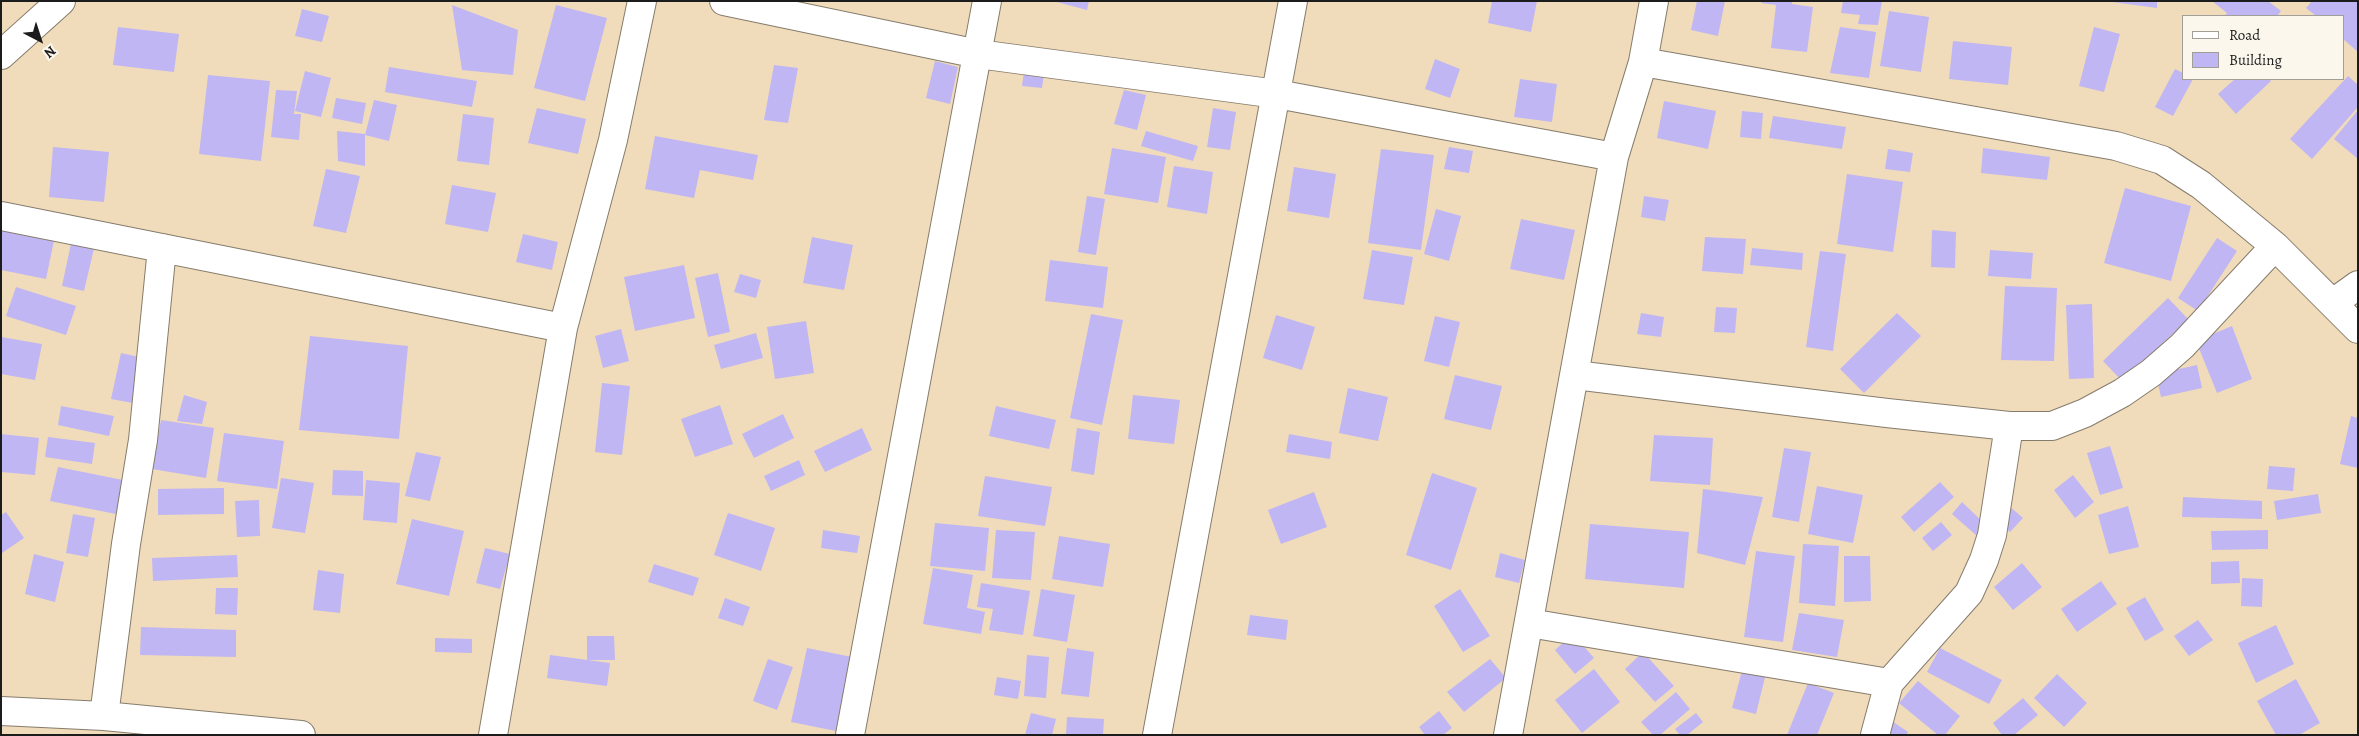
<!DOCTYPE html>
<style>
body{margin:0}
#map{position:relative;width:2359px;height:736px;overflow:hidden;background:#f0dcbb;font-family:Alegreya,serif}
canvas{display:block}
.frame{position:absolute;inset:0;border:2px solid #1c1c1c;pointer-events:none}
.legend{position:absolute;left:2182px;top:15px;width:162px;height:65px;box-sizing:border-box;background:#fbf7ec;border:1px solid #a29f99;margin:0;padding:6px 9px;list-style:none;font-size:15px;color:#1c1c1c}
.legend li{display:flex;align-items:center;gap:10px;height:25px}
.legend b{width:25px;border:1px solid #a29f99}
.north{position:absolute;left:15px;top:15px;width:50px;height:50px;-webkit-text-stroke:4px #fbf7ec;paint-order:stroke;rotate:140deg;font-size:14px;font-weight:700;line-height:20px;text-align:center;color:#1c1c1c}
.north::after{content:'';display:block;margin:auto;width:18px;height:22px;background:#1c1c1c;clip-path:polygon(50% 0,100% 100%,50% 72%,0 100%)}
</style>
<div id="map">
<canvas width="2359" height="736"></canvas>
<div class="frame"></div>
<ul class="legend">
<li><b style="height:6px;background:#fff"></b>Road</li>
<li><b style="height:14px;background:#c0b6f3"></b>Building</li>
</ul>
<div class="north">N</div>
</div>
<script>
const ctx = document.querySelector('canvas').getContext('2d');
ctx.lineJoin = 'round';
function fillPath(path, color) { ctx.fillStyle = color; ctx.fill(path, 'evenodd'); }
const shape = rows => new Path2D(rows.map(r => 'M' + r).join(''));
function strokePath(path, color, width, dash) { ctx.strokeStyle = color; ctx.lineWidth = width; ctx.lineCap = dash ? 'butt' : 'round'; ctx.setLineDash(dash || []); ctx.stroke(path); }
const building = shape([
 [1053,1,1089,1,1087,10],
 [1492,1,1537,1,1531,32,1488,23],
 [1697,1,1725,1,1718,36,1691,30],
 [1762,1,1792,1,1792,4,1813,7,1807,52,1771,48,1776,5,1761,3],
 [1843,1,1882,1,1878,25,1858,24,1860,15,1841,13],
 [2105,1,2157,1,2157,8],
 [2212,1,2268,1,2281,11,2277,16,2225,16,2227,13],
 [2312,1,2358,1,2358,52,2343,39,2343,16,2316,16,2306,8],
 [452,5,518,30,513,75,462,70],
 [556,5,607,18,585,101,534,88],
 [302,9,329,16,322,42,295,36],
 [1889,11,1929,17,1921,72,1880,66],
 [118,27,179,34,174,72,113,65],
 [1840,27,1876,32,1869,78,1830,73],
 [2094,27,2120,34,2104,92,2079,86],
 [1953,41,2012,47,2008,85,1949,79],
 [1435,59,1460,69,1450,98,1425,89],
 [935,61,958,67,950,104,926,98],
 [1025,64,1045,67,1042,88,1022,86],
 [774,65,798,68,788,123,764,120],
 [389,67,477,81,472,107,385,92],
 [2175,69,2183,73,2183,79,2193,79,2173,116,2155,107],
 [305,71,331,78,321,117,295,111],
 [208,75,270,81,261,161,199,154],
 [2348,76,2358,85,2358,107,2312,159,2290,139],
 [1520,79,1557,84,1552,122,1514,117],
 [2235,79,2269,79,2271,81,2236,114,2218,94],
 [276,90,297,91,294,114,301,114,299,140,271,137],
 [1124,90,1146,95,1137,130,1114,124],
 [336,98,366,103,362,124,332,118],
 [374,100,397,105,389,141,365,135],
 [1664,101,1716,111,1708,149,1657,138],
 [537,108,586,119,578,154,528,143],
 [1213,108,1236,112,1230,150,1207,147],
 [2358,110,2358,159,2334,139],
 [1742,111,1763,113,1761,139,1740,137],
 [463,114,494,118,489,165,457,161],
 [1773,116,1846,127,1842,149,1769,138],
 [337,131,365,134,365,166,338,161],
 [1146,131,1198,146,1193,161,1141,146],
 [655,136,758,155,753,180,700,170,694,198,645,189],
 [53,147,109,152,104,202,49,197],
 [1449,147,1473,151,1469,173,1444,169],
 [1112,148,1166,157,1158,203,1104,194],
 [1983,148,2050,157,2047,180,1981,173],
 [1381,149,1434,155,1421,250,1368,243],
 [1888,149,1913,153,1910,172,1885,169],
 [1174,166,1213,172,1207,214,1167,207],
 [1294,167,1336,174,1329,218,1287,211],
 [326,169,360,176,346,233,313,226],
 [1847,174,1903,182,1893,252,1837,244],
 [452,185,496,193,488,232,445,224],
 [2125,188,2191,206,2171,281,2104,263],
 [1087,196,1105,199,1096,255,1078,252],
 [1644,196,1669,200,1665,221,1641,217],
 [1436,209,1461,216,1449,261,1424,254],
 [1,216,57,226,46,279,1,270],
 [1521,219,1575,230,1564,280,1510,269],
 [1932,230,1956,232,1955,268,1931,267],
 [73,234,96,240,84,291,62,286],
 [523,234,558,242,552,270,516,262],
 [812,237,853,245,844,290,803,283],
 [1705,237,1746,239,1743,274,1702,271],
 [2217,238,2237,251,2198,311,2178,298],
 [1752,248,1803,253,1802,270,1750,265],
 [1372,250,1413,257,1404,305,1363,299],
 [1990,250,2033,253,2031,279,1988,276],
 [1820,251,1846,254,1833,351,1806,347],
 [1050,260,1108,267,1103,308,1045,301],
 [684,265,695,318,635,331,624,277],
 [718,273,730,332,708,337,695,278],
 [740,274,761,280,756,298,734,292],
 [2005,286,2057,288,2054,361,2001,360],
 [16,287,76,306,66,335,6,316],
 [2168,298,2188,319,2123,382,2103,361],
 [2092,304,2094,378,2069,379,2066,305],
 [1716,307,1737,308,1735,333,1714,332],
 [1641,313,1664,317,1661,337,1637,334],
 [1897,313,1921,336,1864,393,1840,369],
 [1091,314,1123,320,1102,425,1070,418],
 [1276,315,1315,327,1302,370,1263,358],
 [1435,316,1460,322,1449,367,1424,361],
 [806,321,814,373,775,379,767,327],
 [2232,326,2252,379,2217,393,2196,341],
 [621,329,629,361,603,368,595,336],
 [756,333,763,358,721,369,714,345],
 [310,336,408,346,399,439,299,430],
 [1,337,42,344,35,380,1,374],
 [121,353,148,359,138,404,111,399],
 [2197,365,2202,388,2161,397,2156,374],
 [1455,375,1502,386,1491,430,1444,419],
 [602,383,630,386,622,455,595,452],
 [1348,388,1388,397,1378,441,1339,433],
 [184,395,207,402,202,424,177,421],
 [1133,395,1180,400,1174,444,1128,439],
 [720,405,733,444,695,457,681,419],
 [61,406,114,416,109,436,58,425],
 [996,406,1056,420,1049,449,989,436],
 [783,414,794,438,754,458,742,434],
 [2351,416,2358,418,2358,468,2340,464],
 [161,420,214,428,206,478,152,469],
 [862,428,872,450,825,472,814,451],
 [1077,428,1100,432,1094,475,1071,471],
 [224,433,284,441,277,489,217,481],
 [1,434,39,438,35,475,1,472],
 [1289,434,1332,442,1330,459,1286,452],
 [1654,435,1713,438,1710,485,1650,481],
 [48,437,95,443,92,464,45,457],
 [2110,446,2123,488,2100,495,2087,453],
 [1784,448,1811,452,1799,522,1772,517],
 [416,452,441,457,430,501,405,496],
 [799,460,805,475,771,491,764,476],
 [2269,466,2295,468,2293,491,2267,489],
 [58,467,123,480,116,514,50,501],
 [333,470,363,471,363,496,332,495],
 [1432,473,1477,488,1451,570,1406,555],
 [2073,475,2094,502,2075,518,2054,490],
 [985,476,1052,487,1045,526,978,516],
 [281,478,314,483,305,533,272,528],
 [366,480,400,483,397,523,363,520],
 [1940,482,1954,497,1914,532,1901,517],
 [1817,486,1863,495,1853,543,1808,534],
 [224,488,224,514,158,515,158,489],
 [1703,489,1763,497,1745,565,1697,553],
 [1314,492,1327,527,1281,544,1268,510],
 [2318,494,2321,513,2277,520,2274,501],
 [2183,497,2262,501,2262,519,2182,517],
 [259,500,260,536,237,537,235,501],
 [1962,502,1987,526,1977,536,1952,514],
 [2008,505,2023,518,2010,532,1995,518],
 [2128,506,2139,547,2109,554,2098,515],
 [6,512,24,538,2,553,1,515],
 [728,513,775,528,761,571,714,555],
 [73,514,95,518,88,557,66,553],
 [412,519,464,531,449,596,396,584],
 [1941,522,1952,535,1933,551,1922,538],
 [935,523,989,528,985,571,930,566],
 [1590,524,1689,532,1684,588,1585,579],
 [823,530,860,536,857,553,821,548],
 [996,530,1035,532,1031,580,992,578],
 [2268,530,2268,549,2212,550,2211,531],
 [1059,536,1110,544,1103,587,1052,579],
 [1803,544,1839,546,1835,606,1799,603],
 [485,548,510,554,500,589,476,583],
 [1756,551,1795,556,1783,642,1744,637],
 [1500,553,1525,560,1519,583,1495,577],
 [34,554,64,562,55,602,25,594],
 [237,555,238,577,153,581,152,558],
 [1844,556,1870,556,1871,601,1844,602],
 [2239,561,2240,583,2211,584,2211,562],
 [2022,563,2042,587,2013,610,1994,587],
 [654,564,699,578,693,596,648,582],
 [933,568,973,575,967,608,985,612,981,634,923,624],
 [318,570,344,574,340,613,313,610],
 [2242,578,2263,579,2262,607,2241,606],
 [2101,581,2117,604,2077,632,2061,609],
 [981,583,1030,591,1023,635,989,630,993,609,977,607],
 [216,588,238,588,237,615,215,614],
 [1041,589,1075,595,1067,642,1033,636],
 [1460,589,1490,636,1463,652,1434,606],
 [2145,597,2164,630,2145,641,2126,608],
 [725,598,750,607,743,626,718,618],
 [1799,613,1844,620,1837,657,1792,650],
 [1250,615,1288,620,1286,640,1247,635],
 [2198,620,2213,640,2189,656,2174,636],
 [2276,625,2294,664,2256,683,2238,643],
 [141,627,236,630,236,657,140,655],
 [1573,634,1594,658,1575,674,1555,650],
 [587,636,614,636,615,660,587,660],
 [435,638,472,639,472,653,435,652],
 [807,648,852,657,836,731,791,722],
 [1067,648,1094,652,1089,697,1061,694],
 [1940,648,2002,680,1989,704,1927,672],
 [1643,652,1674,686,1655,702,1625,669],
 [550,655,610,663,607,686,547,678],
 [1027,655,1049,657,1046,698,1024,696],
 [768,659,793,667,777,710,753,701],
 [1490,659,1506,678,1464,712,1447,692],
 [1743,667,1766,673,1756,714,1732,708],
 [1594,669,1620,702,1582,733,1555,700],
 [2057,674,2087,703,2064,727,2034,698],
 [997,677,1021,681,1018,699,994,695],
 [2296,679,2320,723,2299,735,2276,735,2257,701],
 [1918,681,1960,716,1945,735,1938,735,1899,703],
 [1808,683,1834,693,1817,735,1787,735],
 [1676,692,1690,709,1660,735,1653,735,1641,722],
 [2023,698,2038,715,2014,735,2002,735,1993,723],
 [1439,711,1452,728,1443,735,1425,735,1419,727],
 [1031,713,1056,719,1052,735,1025,735],
 [1696,713,1703,722,1687,735,1680,735,1675,729],
 [1067,717,1104,719,1103,735,1066,735],
 [1889,719,1908,732,1906,735,1883,735]
]);
const street = shape([
 [724,1,978,54,1277,94,1614,157,1643,62,1654,1],
 [1,55,61,1],
 [1643,62,2116,146,2162,160,2201,185,2275,246,2358,329],
 [1,216,563,328],
 [2333,303,2358,285],
 [1575,375,1887,413,2009,426,2052,426,2085,413,2122,393,2151,373,2182,346,2275,246],
 [1529,623,1889,683,1875,735],
 [1889,683,1969,593,1984,560,1992,535,2009,426],
 [1,711,104,716,301,735],
 [104,716,126,544,143,440,162,248],
 [493,735,563,328,613,140,642,1],
 [850,735,987,1],
 [1157,735,1293,1],
 [1508,735,1614,157]
]);
fillPath(building, '#c0b6f3');
strokePath(street, '#867c6c', 30);
strokePath(street, '#fff', 28);
</script>
